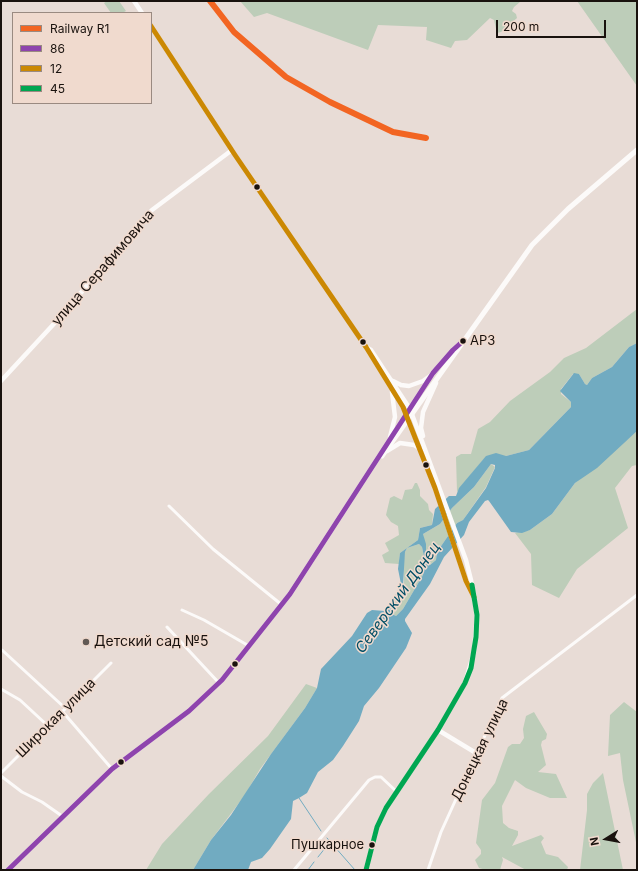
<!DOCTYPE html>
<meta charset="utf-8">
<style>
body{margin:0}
#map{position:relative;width:638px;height:871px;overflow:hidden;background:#e8dcd6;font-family:Inter,sans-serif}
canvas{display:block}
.frame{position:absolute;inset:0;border:2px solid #19120e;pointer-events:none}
.legend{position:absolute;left:12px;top:12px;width:140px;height:92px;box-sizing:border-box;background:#f0dace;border:1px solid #9a8a81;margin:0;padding:5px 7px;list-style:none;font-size:12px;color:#19120e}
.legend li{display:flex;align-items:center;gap:8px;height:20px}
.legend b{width:20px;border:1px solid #9a8a81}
.north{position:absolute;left:586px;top:819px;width:40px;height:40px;-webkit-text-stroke:3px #f0dace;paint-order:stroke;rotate:259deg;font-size:11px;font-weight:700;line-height:16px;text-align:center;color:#19120e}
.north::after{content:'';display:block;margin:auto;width:14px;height:18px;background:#19120e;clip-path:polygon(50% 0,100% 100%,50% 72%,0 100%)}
.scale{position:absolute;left:496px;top:20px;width:110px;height:18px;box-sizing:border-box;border:2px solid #19120e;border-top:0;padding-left:5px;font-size:12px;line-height:14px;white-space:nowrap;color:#19120e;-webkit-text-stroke:3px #f0dace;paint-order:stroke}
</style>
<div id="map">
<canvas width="638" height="871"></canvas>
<div class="frame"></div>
<ul class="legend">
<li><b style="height:5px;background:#f26522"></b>Railway R1</li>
<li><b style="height:5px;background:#8e44ad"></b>86</li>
<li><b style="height:5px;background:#cb8803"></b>12</li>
<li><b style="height:5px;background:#00a651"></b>45</li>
</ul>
<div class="north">N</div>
<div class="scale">200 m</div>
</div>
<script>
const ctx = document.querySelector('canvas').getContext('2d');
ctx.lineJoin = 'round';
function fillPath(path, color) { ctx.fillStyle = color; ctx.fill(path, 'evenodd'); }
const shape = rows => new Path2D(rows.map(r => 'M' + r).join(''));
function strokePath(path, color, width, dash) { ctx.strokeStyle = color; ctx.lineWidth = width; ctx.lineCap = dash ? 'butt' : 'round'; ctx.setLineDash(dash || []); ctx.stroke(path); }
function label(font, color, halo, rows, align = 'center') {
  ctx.font = font + ' Inter,sans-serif'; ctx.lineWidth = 3; ctx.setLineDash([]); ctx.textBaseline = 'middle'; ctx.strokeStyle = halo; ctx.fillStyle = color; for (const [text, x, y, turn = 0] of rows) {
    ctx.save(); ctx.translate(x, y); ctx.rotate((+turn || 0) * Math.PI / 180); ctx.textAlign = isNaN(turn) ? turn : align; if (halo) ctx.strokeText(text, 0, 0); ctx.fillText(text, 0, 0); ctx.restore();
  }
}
const green = shape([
 [107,1,119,1,126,11,122,13,111,13,104,3],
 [240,1,520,1,520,2,514,7,512,11,516,14,517,18,501,32,497,33,494,20,490,18,467,40,455,41,451,48,426,40,427,27,378,25,368,50,267,13,254,17],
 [577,1,637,1,637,86],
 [637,309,637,343,629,347,612,367,592,378,587,385,585,384,579,374,573,374,561,389,561,394,571,402,571,407,529,450,506,456,483,460,457,492,456,457,461,454,471,454,478,429,490,422,510,401,550,372,564,358,586,348],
 [637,431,637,465,632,466,615,488,628,528,577,569,559,598,532,585,531,554,515,533,530,530,552,514,575,483],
 [491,464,495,467,486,487,463,520,457,523,437,552,436,560,430,565,426,553,423,534,440,524,452,508,474,487],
 [415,483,417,483,420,490,420,496,428,504,429,510,433,514,432,525,420,528,418,540,400,553,399,564,385,563,382,555,389,551,385,543,399,535,398,526,391,522,386,515,390,498,394,496,402,500,405,490,412,489],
 [419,544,422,547,425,561,423,575,403,609,396,616,390,613,404,582,403,564,405,552,407,548],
 [306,684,317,688,305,708,260,769,245,795,211,840,193,870,146,870,162,844,209,794,268,736],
 [624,702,637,712,637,847,623,780,620,753,608,756,610,715],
 [534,712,547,734,546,739,542,741,541,745,546,765,538,772,556,774,567,798,550,798,526,788,515,780,502,806,503,823,509,828,518,831,518,835,512,846,541,835,544,838,541,842,546,854,558,857,568,867,567,870,526,870,502,857,503,860,500,870,486,870,479,868,475,860,481,854,481,850,476,843,482,800,495,783,508,747,512,744,520,744,524,738,523,729,526,716],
 [603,773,623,870,580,870,587,810,587,794,593,783]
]);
const water = shape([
 [637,343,637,431,597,468,575,483,552,514,530,530,522,533,511,532,489,501,488,500,485,501,469,522,464,535,444,557,430,584,405,619,405,621,412,633,406,648,379,688,364,706,359,721,343,746,333,760,318,772,307,793,299,798,293,801,291,819,270,849,262,858,251,862,248,870,193,870,211,840,231,815,271,754,305,708,317,688,321,669,352,636,367,613,372,610,385,611,390,606,401,584,398,569,400,553,418,540,420,528,432,525,435,509,449,496,456,496,459,488,486,456,496,453,506,456,529,450,571,407,571,402,560,391,574,373,579,374,585,384,587,385,592,378,612,367,629,347],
 [491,464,495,465,495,468,486,488,463,520,457,523,437,552,436,560,430,565,426,553,426,544,423,534,440,524,452,508,474,487],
 [419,544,422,547,425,561,423,575,403,609,396,616,390,613,394,602,403,585,405,552,407,548]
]);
const stream = shape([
 [299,798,321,831],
 [327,838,355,870],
 [318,857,330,842],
 [308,870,314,862]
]);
const street = shape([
 [169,506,213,549,282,605],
 [182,610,204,620,249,646],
 [167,627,219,683],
 [2,650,65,708],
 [1,689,20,700,48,726],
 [62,711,112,769],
 [1,773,111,663],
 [1,776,22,792,42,802,62,816],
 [294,870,369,780,375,777,381,777,397,792],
 [428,870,441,832,502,698,637,595]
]);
const secondary = shape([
 [134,1,142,13],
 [151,26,235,155,366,347,403,407,435,488,466,581,474,597],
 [1,381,63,314,137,226,152,210,232,150],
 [393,381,401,385,409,386,423,381,430,376],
 [423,436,421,428,423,412,436,383],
 [390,437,395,417,392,392],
 [387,451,400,443,414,445,420,449],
 [438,730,476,753],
 [366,870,377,827,386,808,438,730,465,683,474,652,477,615,471,580,466,560,410,409,371,350,366,347]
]);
const primary = shape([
 [382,456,532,245,568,209,637,150],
 [8,870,112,769,189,711,222,680,290,594,433,373,453,350,463,341]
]);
const bus1 = shape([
 [8,870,112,769,189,711,222,680,290,594,433,373,453,350,463,341]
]);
const bus2 = shape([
 [151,26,235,155,366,347,403,407,435,488,466,581,474,597]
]);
const bus3 = shape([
 [366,870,377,827,386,808,438,730,465,683,471,668,476,637,477,615,472,585]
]);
const rail1 = shape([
 [210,1,234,32,286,77,330,102,393,132,426,138]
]);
const markers = [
 [257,187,3.5,"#19120e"],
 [463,341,3.5,"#19120e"],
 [363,342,3.5,"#19120e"],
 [426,465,3.5,"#19120e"],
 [86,642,4,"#615954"],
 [235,664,3.5,"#19120e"],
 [121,762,3.5,"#19120e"],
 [372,845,3.5,"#19120e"]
];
const busNames = [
 ["АРЗ",470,341],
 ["Пушкарное",364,845,"right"]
];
const streetNames = [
 ["улица Серафимовича",103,268,-49],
 ["Широкая улица",56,718,-45],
 ["Донецкая улица",480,750,-64]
];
const poiNames = [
 ["Детский сад №5",94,642]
];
const waterNames = [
 ["Северский Донец",398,598,-54]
];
fillPath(green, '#bdcdb9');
fillPath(water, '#71abc1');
strokePath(stream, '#71abc1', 1);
strokePath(street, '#fcfaf9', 3);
strokePath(secondary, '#fcfaf9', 4.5);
strokePath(primary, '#fcfaf9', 5);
strokePath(bus1, '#8e44ad', 5);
strokePath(bus2, '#cb8803', 5);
strokePath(bus3, '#00a651', 5);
strokePath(rail1, '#f26522', 6);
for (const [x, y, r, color] of markers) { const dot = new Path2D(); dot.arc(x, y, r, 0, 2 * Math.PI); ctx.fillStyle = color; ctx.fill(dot); strokePath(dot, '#f0dace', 1.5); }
label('13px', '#19120e', '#f0dace', busNames, 'left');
label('14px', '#19120e', '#f0dace', streetNames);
label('14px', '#19120e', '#f0dace', poiNames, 'left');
label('italic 15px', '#014e66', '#f0dace', waterNames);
</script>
